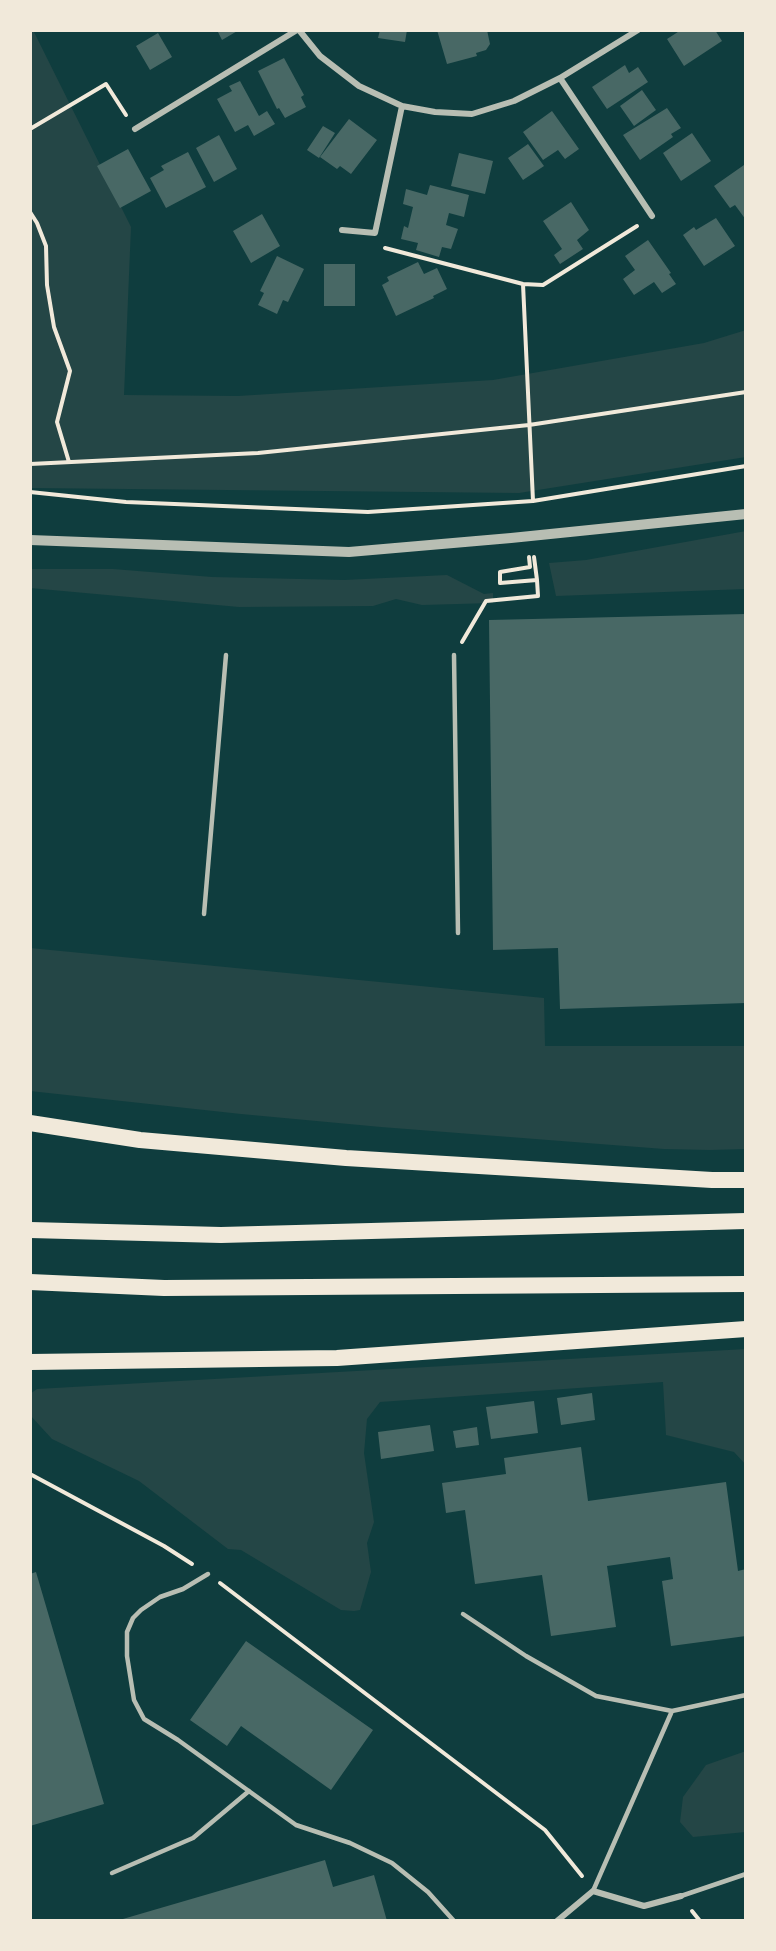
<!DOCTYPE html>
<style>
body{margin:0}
#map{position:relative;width:776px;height:1951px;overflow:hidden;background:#0f3d3e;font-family:Barlow,sans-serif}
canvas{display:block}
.frame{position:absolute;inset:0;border:32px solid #f1e9da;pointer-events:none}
</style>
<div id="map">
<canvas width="776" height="1951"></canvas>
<div class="frame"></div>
</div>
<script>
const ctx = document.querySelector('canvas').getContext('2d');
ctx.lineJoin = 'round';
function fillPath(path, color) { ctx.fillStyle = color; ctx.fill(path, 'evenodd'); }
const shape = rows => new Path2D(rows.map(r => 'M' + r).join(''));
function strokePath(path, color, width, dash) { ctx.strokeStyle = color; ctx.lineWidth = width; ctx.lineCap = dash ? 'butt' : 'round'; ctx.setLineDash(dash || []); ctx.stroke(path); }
const green = shape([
 [30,30,33,30,131,227,124,395,238,396,493,380,704,343,746,330,746,457,519,493,30,488],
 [746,531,746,589,556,596,549,563,586,560],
 [30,569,113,569,212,577,344,580,447,575,484,594,493,593,493,603,422,605,396,599,373,606,239,607,30,588],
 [30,948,544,998,545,1046,746,1046,746,1149,710,1150,664,1149,381,1127,241,1114,30,1091],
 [746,1349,746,1465,734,1452,666,1435,663,1382,380,1402,367,1419,364,1453,374,1522,367,1543,371,1572,360,1610,354,1611,341,1610,241,1550,228,1549,139,1481,52,1439,30,1415,30,1394,37,1389],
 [746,1751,746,1832,693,1837,680,1822,683,1797,706,1765]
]);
const building = shape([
 [217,30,239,30,222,40],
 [380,30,407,30,405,42,378,38],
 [437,30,487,30,490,44,486,50,476,53,477,56,447,64],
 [681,30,715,30,722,41,684,66,667,39],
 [158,33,172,57,150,70,136,46],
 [284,58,304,95,301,97,306,107,285,118,279,108,277,109,258,71],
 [625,65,629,73,638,67,648,82,607,109,592,87],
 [240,81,259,116,267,111,275,124,254,136,248,125,235,132,217,99,232,91,229,86],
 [642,90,656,110,634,126,620,106],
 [667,108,681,128,671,134,673,137,640,160,623,135],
 [552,111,579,149,565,159,558,150,543,160,523,132],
 [349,119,377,140,351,174,340,166,337,169,320,157],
 [323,126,335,133,319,158,307,150],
 [692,133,711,161,681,181,663,153],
 [219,135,237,169,214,182,196,148],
 [528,144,544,166,523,180,508,158],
 [128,149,151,191,120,208,97,166],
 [188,152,206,187,166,208,150,178,164,170,161,166],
 [459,153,493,161,485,194,451,186],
 [744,165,746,168,746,220,735,205,730,208,714,186],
 [430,185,469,195,464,217,449,213,446,225,458,229,451,249,442,247,439,257,416,250,418,243,401,239,404,226,408,228,413,207,403,204,406,189,427,195],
 [571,202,589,230,577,240,583,249,560,264,554,255,562,249,543,221],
 [262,214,280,246,251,263,233,231],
 [716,218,735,246,704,266,683,235,694,227,696,230],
 [648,240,671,273,669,274,676,284,662,293,654,282,634,295,623,279,635,270,625,256],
 [277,256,304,269,288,302,283,300,277,314,258,305,264,293,260,291],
 [418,262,424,274,437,268,447,289,433,296,434,298,396,316,382,285,389,281,387,277],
 [324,264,355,264,355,306,324,306],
 [746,614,746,1003,560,1009,558,948,493,950,489,620],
 [592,1393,595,1420,561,1425,557,1398],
 [534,1401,538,1433,491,1439,486,1407],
 [430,1425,434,1451,381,1459,378,1432],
 [477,1427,479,1445,456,1448,453,1431],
 [581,1447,588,1501,726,1482,738,1571,746,1569,746,1636,671,1646,662,1581,673,1579,670,1557,607,1566,616,1627,551,1636,542,1575,475,1584,465,1510,446,1513,442,1483,506,1474,504,1458],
 [36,1572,104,1804,30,1826,30,1574],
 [246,1641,373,1730,331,1790,241,1726,227,1746,190,1720],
 [325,1860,333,1887,374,1875,387,1921,116,1921]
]);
const path = shape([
 [30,129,106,84,126,115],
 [30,212,37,223,46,246,47,285,54,327,70,371,57,422,69,462],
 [385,248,523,284,543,285,637,226],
 [523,284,533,501],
 [30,464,258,453,529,425,746,392],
 [30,492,126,502,368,512,533,501,746,466],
 [534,557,537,580],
 [462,642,486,601,538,596,537,580,500,583,500,572,530,567,529,557],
 [30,1474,164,1546,192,1564],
 [220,1583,545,1830,582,1876],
 [692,1911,700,1921]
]);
const service = shape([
 [454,655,458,933],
 [204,914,226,655],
 [208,1574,183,1589,160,1597,141,1610,133,1618,127,1632,127,1656,134,1700,144,1719,178,1740,296,1825,350,1843,392,1863,428,1892,454,1921],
 [463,1614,526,1656,596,1696,672,1711,593,1891],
 [672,1711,746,1695],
 [112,1873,193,1838,249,1791],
 [681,1896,746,1874]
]);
const minor = shape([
 [299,30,320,56,359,86,402,106,435,112,472,114,514,101,560,78,638,30],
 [560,78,652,216],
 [135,129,297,30],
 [342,230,375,233,402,106],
 [557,1921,593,1891,644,1906,681,1896]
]);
const tertiary = shape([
 [30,540,349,552,511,538,746,514]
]);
const trunk = shape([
 [30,1123,140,1140,346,1158,712,1180,746,1180],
 [30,1230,221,1235,746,1221],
 [30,1282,164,1288,746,1284],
 [30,1362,337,1358,746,1329]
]);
fillPath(green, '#244646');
fillPath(building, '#486865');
strokePath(path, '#f1e9da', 4);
strokePath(service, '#b8beb3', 4.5);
strokePath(minor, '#b8beb3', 6);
strokePath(tertiary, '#b8beb3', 10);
strokePath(trunk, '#f1e9da', 16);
</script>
